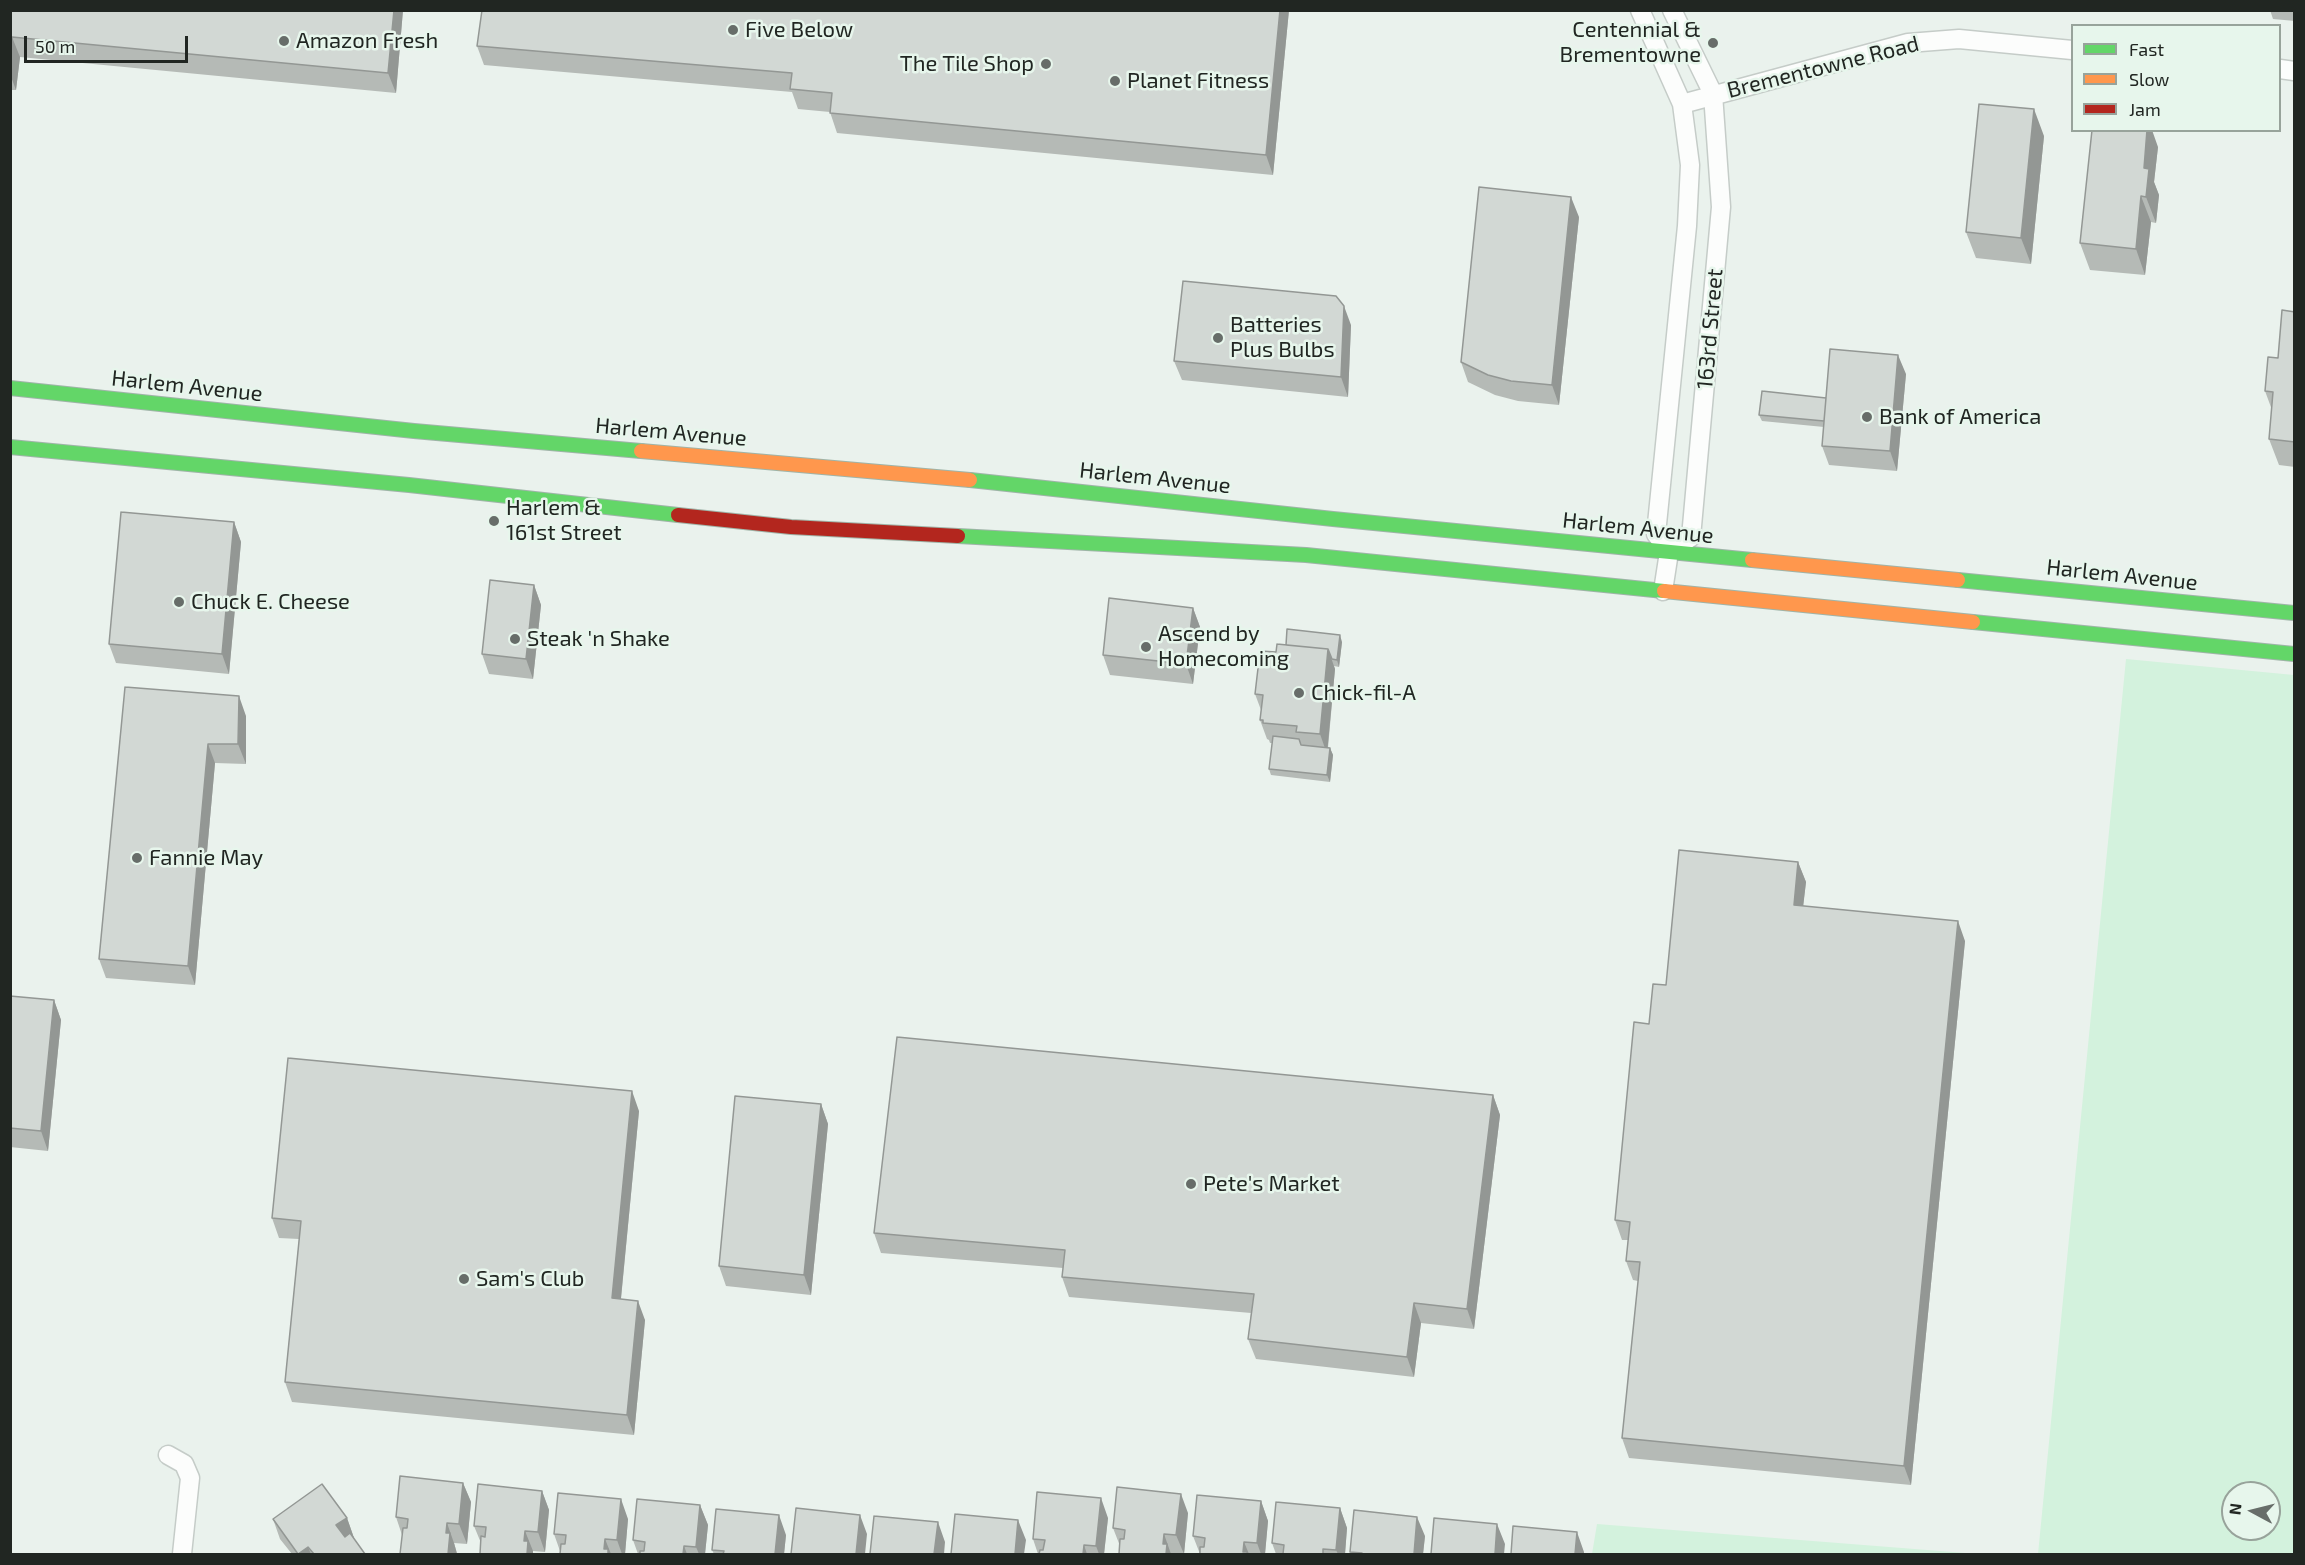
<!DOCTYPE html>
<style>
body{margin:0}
#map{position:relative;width:2305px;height:1565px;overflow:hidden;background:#eaf2ed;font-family:"Exo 2",sans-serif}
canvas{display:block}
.frame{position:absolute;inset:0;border:12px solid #212622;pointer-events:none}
.legend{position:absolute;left:2071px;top:24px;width:210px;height:108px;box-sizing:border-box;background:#e7f6ec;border:2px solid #98a39b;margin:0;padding:8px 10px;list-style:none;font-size:18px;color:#212622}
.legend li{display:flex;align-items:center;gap:12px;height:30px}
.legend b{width:30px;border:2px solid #98a39b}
.north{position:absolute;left:2221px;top:1481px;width:60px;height:60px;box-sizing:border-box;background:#e7f6ec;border:2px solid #98a39b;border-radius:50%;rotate:277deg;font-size:16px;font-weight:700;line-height:24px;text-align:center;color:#212622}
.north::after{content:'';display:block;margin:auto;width:21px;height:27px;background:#676d69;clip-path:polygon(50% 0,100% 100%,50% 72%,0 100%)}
.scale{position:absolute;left:24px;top:36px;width:164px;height:27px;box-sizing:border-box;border:3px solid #212622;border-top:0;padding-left:8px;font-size:18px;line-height:21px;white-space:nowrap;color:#212622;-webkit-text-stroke:4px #e7f6ec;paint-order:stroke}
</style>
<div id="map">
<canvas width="2305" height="1565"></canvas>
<div class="frame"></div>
<ul class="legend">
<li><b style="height:8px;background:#63d668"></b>Fast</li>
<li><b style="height:8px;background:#ff974d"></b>Slow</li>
<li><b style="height:8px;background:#b3261e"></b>Jam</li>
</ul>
<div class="north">N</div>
<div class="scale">50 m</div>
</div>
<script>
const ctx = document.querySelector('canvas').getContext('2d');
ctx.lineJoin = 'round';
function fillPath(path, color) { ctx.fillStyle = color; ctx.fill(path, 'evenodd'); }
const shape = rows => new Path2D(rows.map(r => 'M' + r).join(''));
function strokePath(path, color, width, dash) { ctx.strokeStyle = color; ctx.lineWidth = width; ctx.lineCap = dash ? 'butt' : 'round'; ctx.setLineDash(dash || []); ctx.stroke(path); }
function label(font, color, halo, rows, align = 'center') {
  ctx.font = font + ' "Exo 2",sans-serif'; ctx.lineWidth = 5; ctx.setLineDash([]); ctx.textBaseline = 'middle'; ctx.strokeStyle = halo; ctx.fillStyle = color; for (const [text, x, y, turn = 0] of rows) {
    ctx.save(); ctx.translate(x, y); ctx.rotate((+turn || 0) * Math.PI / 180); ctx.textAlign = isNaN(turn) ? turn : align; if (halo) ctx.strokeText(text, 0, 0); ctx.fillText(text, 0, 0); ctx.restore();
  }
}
const green = shape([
 [2126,659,2294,675,2294,1554,2038,1554],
 [2233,1493,2269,1493,2269,1529,2233,1529],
 [1597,1524,1978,1554,1592,1554]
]);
const street = shape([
 [1640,10,1682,104,1690,165,1687,226,1656,534,1669,552,1663,591],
 [2280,69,2294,71],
 [1682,104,1908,43,1959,39,2072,50],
 [1669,552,1691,537,1721,207,1713,94,1672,10],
 [168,1455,184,1464,190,1478,182,1554]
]);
const fast = shape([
 [10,388,414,431,641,451],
 [10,447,409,485,678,515],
 [970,480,1333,519,1752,560],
 [958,536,1306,555,1664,591],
 [1958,580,2294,613],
 [1973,622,2294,654]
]);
const slow = shape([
 [641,451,970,480],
 [1752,560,1958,580],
 [1664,591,1973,622]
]);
const jam = shape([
 [678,515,791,527,958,536]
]);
const wall = shape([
 [10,10,403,10,396,93,20,57,16,90,10,90],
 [1289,10,1273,175,837,133,830,112,798,109,792,92,484,65,477,46,481,21],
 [2270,10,2295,10,2295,21,2273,19],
 [2044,136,2031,264,1976,258,1966,232],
 [2158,147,2154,182,2159,195,2156,223,2151,222,2145,275,2090,270,2080,243],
 [1579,217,1559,405,1518,401,1495,395,1468,382,1461,362],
 [2295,312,2295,467,2279,465,2269,439,2272,410,2265,391],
 [1351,325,1348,397,1182,380,1174,361],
 [1906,374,1897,471,1829,465,1822,446,1824,427,1762,421,1759,415,1826,398],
 [234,522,241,542,229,674,116,663,109,644],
 [534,585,541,605,533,679,489,674,482,654],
 [1193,608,1200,627,1193,684,1110,675,1103,655],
 [1342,642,1339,667,1334,666,1335,669,1328,748,1330,748,1333,755,1330,782,1271,775,1269,769,1272,743,1270,743,1269,740,1267,739,1260,720,1261,710,1255,694,1276,652,1286,645],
 [125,687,246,716,246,764,215,763,195,985,106,978,99,959],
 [1798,862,1806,882,1803,906,1965,941,1911,1485,1629,1458,1622,1438,1638,1281,1633,1280,1626,1261,1628,1240,1622,1240,1615,1220,1649,1024,1666,985],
 [10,996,54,1000,61,1020,48,1151,10,1147],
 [1493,1095,1500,1115,1474,1329,1421,1323,1414,1377,1256,1359,1248,1339,1251,1313,1069,1297,1062,1277,1063,1268,881,1253,874,1233],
 [821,1104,828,1124,811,1295,726,1286,719,1266],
 [639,1111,621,1299,645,1320,634,1435,292,1402,285,1382,299,1239,279,1238,272,1218],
 [463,1483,471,1502,467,1544,454,1543,457,1553,402,1535,396,1517],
 [542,1491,549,1510,545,1552,533,1551,533,1554,480,1554,481,1543,474,1526],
 [1261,1501,1268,1521,1265,1554,1200,1554,1193,1536],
 [700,1505,708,1525,705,1554,638,1554,633,1540],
 [1340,1508,1347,1528,1345,1554,1276,1554,1272,1543],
 [1188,1513,1184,1554,1171,1554,1120,1546,1113,1528],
 [347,1518,354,1538,353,1538,365,1554,292,1554,280,1539,273,1519],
 [1108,1518,1104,1554,1038,1554,1033,1539],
 [628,1519,625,1554,560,1554,560,1551,554,1534],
 [786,1535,784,1554,714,1554,712,1550],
 [1425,1536,1423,1554,1351,1554,1350,1552]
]);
const shadedWall = shape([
 [394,10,403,10,396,93,388,73],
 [1280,10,1289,10,1273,175,1266,155],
 [12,37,20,57,16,90,10,74,10,57],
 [2034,109,2044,136,2031,264,2021,238],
 [2147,130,2152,130,2158,147,2154,182,2159,195,2156,223,2146,197,2144,168],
 [2141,196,2151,222,2145,275,2136,249],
 [1571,197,1579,217,1559,405,1552,385],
 [1344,306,1351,325,1348,397,1341,377],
 [1898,355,1906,374,1897,471,1890,451],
 [234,522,241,542,229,674,222,654],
 [534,585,541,605,533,679,526,659],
 [1193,608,1200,627,1193,684,1186,664],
 [1340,635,1342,642,1339,667,1337,660],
 [1328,649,1335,669,1327,754,1320,734],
 [239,696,246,716,246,764,238,744],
 [208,744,215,763,195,985,188,966],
 [1330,748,1333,755,1330,782,1327,775],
 [1798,862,1806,882,1801,925,1794,905],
 [1958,921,1965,941,1911,1485,1904,1466],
 [54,1000,61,1020,48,1151,41,1131],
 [632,1091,639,1111,619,1318,612,1298],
 [1493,1095,1500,1115,1474,1329,1467,1309],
 [821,1104,828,1124,811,1295,804,1275],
 [638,1301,645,1320,634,1435,627,1415],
 [1414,1303,1421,1323,1414,1377,1407,1357],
 [463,1483,471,1502,467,1544,459,1524],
 [542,1491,549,1510,545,1552,538,1532],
 [1181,1494,1188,1513,1184,1554,1176,1535],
 [1101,1498,1108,1518,1104,1554,1099,1554,1096,1546],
 [621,1499,628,1519,625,1554,622,1554,617,1540],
 [1261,1501,1268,1521,1265,1554,1261,1554,1257,1543],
 [700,1505,708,1525,705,1554,699,1554,696,1547],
 [1340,1508,1347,1528,1345,1554,1338,1554,1336,1550],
 [779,1515,786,1535,784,1554,775,1554],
 [860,1515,867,1534,865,1554,856,1554],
 [1417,1517,1425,1536,1423,1554,1414,1554],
 [347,1518,354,1538,344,1545,336,1525],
 [1018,1520,1026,1540,1024,1554,1015,1554],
 [938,1522,945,1542,944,1554,934,1554],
 [447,1523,454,1543,457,1554,448,1554,446,1533],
 [1497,1524,1505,1544,1504,1554,1495,1554],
 [525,1531,533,1551,533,1554,527,1554,524,1541],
 [1577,1532,1584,1552,1584,1554,1575,1554],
 [1164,1534,1171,1554,1166,1554,1163,1544],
 [605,1539,611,1554,606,1554,604,1549],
 [1244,1542,1249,1554,1245,1554,1243,1552],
 [1084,1545,1087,1554,1083,1554],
 [684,1546,687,1554,683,1554],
 [308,1547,311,1554,298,1554]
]);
const building = shape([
 [10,10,394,10,388,73,12,37,10,57,10,10],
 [482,10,1280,10,1266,155,830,113,832,93,790,89,792,73,477,46,482,10],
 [1979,104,2034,109,2021,238,1966,232,1979,104],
 [2092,130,2147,130,2144,168,2149,169,2146,197,2141,196,2136,249,2080,243,2092,130],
 [1479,187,1571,197,1552,385,1511,381,1488,375,1461,362,1479,187],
 [1183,281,1336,296,1344,306,1341,377,1174,361,1183,281],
 [2282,310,2295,312,2295,442,2269,439,2273,392,2265,391,2268,357,2278,358,2282,310],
 [1830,349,1898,355,1890,451,1822,446,1830,349],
 [1762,391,1826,398,1824,421,1759,415,1762,391],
 [121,512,234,522,222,654,109,644,121,512],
 [490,580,534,585,526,659,482,654,490,580],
 [1109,598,1193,608,1186,664,1103,655,1109,598],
 [1287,629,1340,635,1337,660,1332,659,1328,649,1286,645,1287,629],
 [1277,644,1328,649,1320,734,1296,732,1297,726,1263,723,1263,720,1260,720,1263,695,1255,694,1260,651,1276,652,1277,644],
 [125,687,239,696,238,744,208,744,188,966,99,959,125,687],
 [1273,736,1299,739,1301,745,1330,748,1327,775,1269,769,1273,736],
 [1679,850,1798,862,1794,905,1958,921,1904,1466,1622,1438,1640,1262,1626,1261,1630,1222,1615,1220,1634,1022,1649,1024,1653,984,1666,985,1679,850],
 [10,996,54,1000,41,1131,10,1128,10,996],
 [897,1037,1493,1095,1467,1309,1414,1303,1407,1357,1248,1339,1254,1294,1062,1277,1065,1250,874,1233,897,1037],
 [288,1058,632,1091,612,1298,638,1301,627,1415,285,1382,301,1221,272,1218,288,1058],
 [735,1096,821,1104,804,1275,719,1266,735,1096],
 [400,1476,463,1483,459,1524,447,1523,446,1533,450,1533,448,1554,400,1554,403,1528,407,1528,408,1519,396,1517,400,1476],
 [322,1484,347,1518,336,1525,345,1537,350,1533,365,1554,314,1554,308,1547,298,1554,273,1519,322,1484],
 [478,1484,542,1491,538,1532,525,1531,524,1541,528,1541,527,1554,480,1554,481,1536,485,1537,486,1527,474,1526,478,1484],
 [1117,1487,1181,1494,1176,1535,1164,1534,1163,1544,1167,1544,1166,1554,1119,1554,1120,1539,1124,1539,1125,1530,1113,1528,1117,1487],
 [1037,1492,1101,1498,1096,1546,1084,1545,1083,1554,1039,1554,1040,1550,1043,1550,1045,1540,1033,1539,1037,1492],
 [558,1493,621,1499,617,1540,605,1539,604,1549,608,1549,608,1554,560,1554,561,1544,565,1544,566,1535,554,1534,558,1493],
 [1197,1495,1261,1501,1257,1543,1244,1542,1243,1552,1247,1552,1247,1554,1200,1554,1200,1547,1204,1547,1205,1538,1193,1536,1197,1495],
 [637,1499,700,1505,696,1547,684,1546,683,1554,640,1554,640,1551,644,1551,645,1542,633,1540,637,1499],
 [1276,1502,1340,1508,1336,1550,1323,1549,1323,1554,1279,1554,1283,1554,1284,1545,1272,1543,1276,1502],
 [796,1508,860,1515,856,1554,791,1554,796,1508],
 [716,1509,779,1515,775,1554,723,1554,724,1551,712,1550,716,1509],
 [1354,1510,1417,1517,1414,1554,1362,1554,1362,1553,1350,1552,1354,1510],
 [955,1514,1018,1520,1015,1554,951,1554,955,1514],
 [874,1516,938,1522,934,1554,870,1554,874,1516],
 [1434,1518,1497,1524,1495,1554,1431,1554,1434,1518],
 [1513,1526,1577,1532,1575,1554,1511,1554,1513,1526]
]);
const markers = [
 [733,30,6,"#676d69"],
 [284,41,6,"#676d69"],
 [1713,43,6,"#676d69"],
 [1046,64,6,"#676d69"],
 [1115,81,6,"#676d69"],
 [1218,338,6,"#676d69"],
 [1867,417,6,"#676d69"],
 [494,521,6,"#676d69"],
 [179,602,6,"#676d69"],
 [515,639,6,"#676d69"],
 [1146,647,6,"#676d69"],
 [1299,693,6,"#676d69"],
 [137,858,6,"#676d69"],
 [1191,1184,6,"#676d69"],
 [464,1279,6,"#676d69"]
];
const poiNames = [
 ["Five Below",745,30],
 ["Centennial &",1701,30,"right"],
 ["Brementowne",1701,55,"right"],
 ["Amazon Fresh",296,41],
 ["The Tile Shop",1034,64,"right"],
 ["Planet Fitness",1127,81],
 ["Batteries",1230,325],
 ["Plus Bulbs",1230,350],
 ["Bank of America",1879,417],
 ["Harlem &",506,508],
 ["161st Street",506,533],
 ["Chuck E. Cheese",191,602],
 ["Ascend by",1158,634],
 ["Homecoming",1158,659],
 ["Steak 'n Shake",527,639],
 ["Chick-fil-A",1311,693],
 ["Fannie May",149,858],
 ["Pete's Market",1203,1184],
 ["Sam's Club",476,1279]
];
const streetNames = [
 ["Brementowne Road",1823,67,-14],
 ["163rd Street",1710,329,-85],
 ["Harlem Avenue",187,386,6],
 ["Harlem Avenue",671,432,5],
 ["Harlem Avenue",1155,478,6],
 ["Harlem Avenue",1638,528,6],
 ["Harlem Avenue",2122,575,6]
];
fillPath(green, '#d3f2dd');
strokePath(street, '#c5ccc8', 21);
strokePath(fast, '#9fb4a8', 16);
strokePath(slow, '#9fb4a8', 16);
strokePath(jam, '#9fb4a8', 16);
strokePath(street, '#fcfdfc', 18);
strokePath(fast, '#63d668', 14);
strokePath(slow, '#ff974d', 14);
strokePath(jam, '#b3261e', 14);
fillPath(wall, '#b5bab6');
fillPath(shadedWall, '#939794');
fillPath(building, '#d2d8d4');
strokePath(building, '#939794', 1.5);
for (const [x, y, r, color] of markers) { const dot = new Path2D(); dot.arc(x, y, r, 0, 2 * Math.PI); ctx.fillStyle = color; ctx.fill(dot); strokePath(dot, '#e7f6ec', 2); }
label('22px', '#212622', '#e7f6ec', poiNames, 'left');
label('22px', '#212622', '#e7f6ec', streetNames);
</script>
